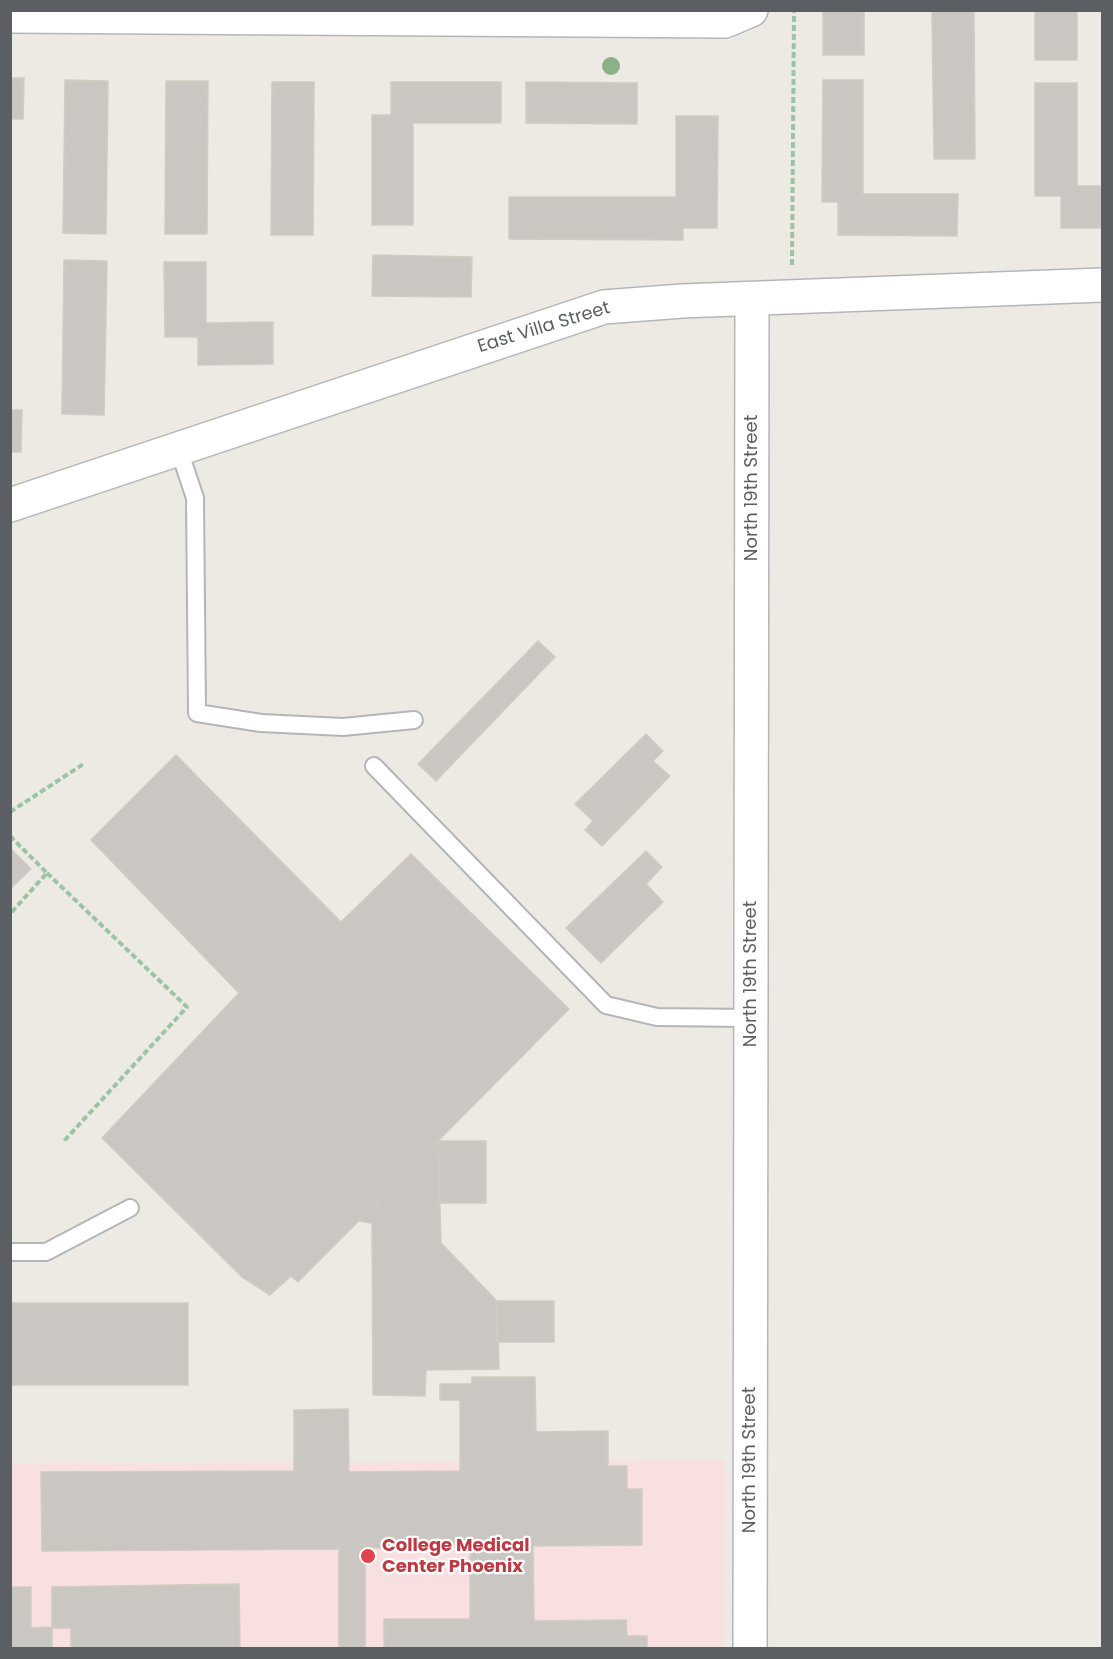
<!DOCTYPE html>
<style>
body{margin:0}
#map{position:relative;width:1113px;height:1659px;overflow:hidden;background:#edeae3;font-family:Poppins,sans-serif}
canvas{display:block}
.frame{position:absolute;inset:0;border:12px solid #5b5f63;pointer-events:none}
</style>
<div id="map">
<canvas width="1113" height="1659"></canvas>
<div class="frame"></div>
</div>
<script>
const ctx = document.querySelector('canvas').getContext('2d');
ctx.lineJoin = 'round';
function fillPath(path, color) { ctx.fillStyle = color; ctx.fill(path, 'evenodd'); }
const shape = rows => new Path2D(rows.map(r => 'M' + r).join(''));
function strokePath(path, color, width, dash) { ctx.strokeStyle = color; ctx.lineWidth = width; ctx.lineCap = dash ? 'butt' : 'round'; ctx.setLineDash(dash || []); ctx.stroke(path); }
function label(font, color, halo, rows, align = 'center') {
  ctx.font = font + ' Poppins,sans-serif'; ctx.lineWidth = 4.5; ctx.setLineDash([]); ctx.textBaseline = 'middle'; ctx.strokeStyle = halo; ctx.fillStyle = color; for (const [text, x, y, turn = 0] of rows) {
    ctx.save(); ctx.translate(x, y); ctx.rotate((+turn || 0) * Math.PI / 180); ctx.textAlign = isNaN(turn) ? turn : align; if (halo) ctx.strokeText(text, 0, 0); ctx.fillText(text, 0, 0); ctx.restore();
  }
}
const medical = shape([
 [725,1460,724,1648,11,1648,10,1464]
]);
const building = shape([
 [823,10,864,10,864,55,823,55,823,10],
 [932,10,974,10,975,159,934,159,932,10],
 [1035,10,1077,10,1077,60,1035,60,1035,10],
 [10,78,24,78,23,119,10,119,10,78],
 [65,80,108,81,106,234,63,233,65,80],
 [823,80,863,80,863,194,958,194,957,236,838,235,838,202,822,202,823,80],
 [166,81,208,81,207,234,165,234,166,81],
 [272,82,314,82,313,235,271,235,272,82],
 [391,82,501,82,501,123,413,123,413,225,372,225,372,115,391,115,391,82],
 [526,82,637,83,637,124,526,123,526,82],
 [1035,83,1077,83,1077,186,1102,186,1102,228,1061,228,1061,196,1035,196,1035,83],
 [676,116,718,116,717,228,683,228,683,240,509,239,509,197,676,197,676,116],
 [373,255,472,257,471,297,372,296,373,255],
 [64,260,107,261,104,415,62,414,64,260],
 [164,262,206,262,206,323,273,322,273,364,198,365,198,337,165,337,164,262],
 [10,410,22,410,21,452,10,452,10,410],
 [538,641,555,657,436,781,418,764,538,641],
 [646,734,663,751,653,761,670,776,602,846,585,830,593,821,575,804,646,734],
 [176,755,341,922,411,854,569,1009,298,1282,291,1276,270,1295,242,1277,102,1138,239,993,91,840,176,755],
 [10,848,31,869,10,889,10,848],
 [646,851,662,867,646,884,663,902,601,963,566,928,646,851],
 [438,1141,441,1243,497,1301,499,1369,426,1370,425,1396,373,1395,372,1223,359,1221,438,1141],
 [438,1141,486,1141,486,1203,439,1203,438,1141],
 [497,1301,554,1301,554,1342,497,1342,497,1301],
 [10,1303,188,1303,188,1385,10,1385,10,1303],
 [472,1377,535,1377,536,1432,608,1431,608,1466,627,1466,627,1489,642,1489,642,1545,533,1546,534,1621,626,1620,627,1636,647,1636,647,1648,384,1648,384,1619,470,1619,470,1547,365,1548,365,1544,339,1544,339,1549,42,1551,41,1472,294,1471,294,1410,348,1409,349,1472,460,1471,460,1400,440,1400,440,1384,472,1384,472,1377],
 [339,1544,365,1544,365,1648,339,1648,339,1544],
 [239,1584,240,1648,71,1648,71,1628,52,1628,52,1648,10,1648,10,1587,31,1587,31,1628,52,1627,52,1587,239,1584]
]);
const path = shape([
 [792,265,794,10],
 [10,812,85,763],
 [10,836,47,873,10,914],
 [47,873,187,1007,64,1141]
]);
const lane = shape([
 [178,447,195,498,197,713,261,723,343,727,414,720],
 [374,766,606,1005,657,1017,751,1018],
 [10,1252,46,1252,130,1208]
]);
const street = shape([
 [10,16,725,21,751,10],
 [10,505,604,307,682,301,1102,285],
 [750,1648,752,299]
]);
const trees = [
 [611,66]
];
const markers = [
 [368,1556,8,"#e0444e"]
];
const streetNames = [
 ["East Villa Street",544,328,-17],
 ["North 19th Street",752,488,-90],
 ["North 19th Street",751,974,-90],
 ["North 19th Street",750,1460,-90]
];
const healthNames = [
 ["College Medical",382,1546],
 ["Center Phoenix",382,1567]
];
fillPath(medical, '#f9e0e0');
fillPath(building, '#cac7c2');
strokePath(building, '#d1cbc2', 1.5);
strokePath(lane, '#b3b6b9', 20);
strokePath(street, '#b3b6b9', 36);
strokePath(path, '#9bc4a3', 4, [6, 3]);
strokePath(lane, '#fff', 16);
strokePath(street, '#fff', 33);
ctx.fillStyle = '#8cb187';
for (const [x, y] of trees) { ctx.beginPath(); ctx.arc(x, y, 9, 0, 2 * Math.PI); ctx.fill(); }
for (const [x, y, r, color] of markers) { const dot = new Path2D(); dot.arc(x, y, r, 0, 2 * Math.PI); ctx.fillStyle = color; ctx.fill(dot); strokePath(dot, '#fff', 2); }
label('18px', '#5b5f63', '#fff', streetNames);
label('bold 18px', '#be3a42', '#fff', healthNames, 'left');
</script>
